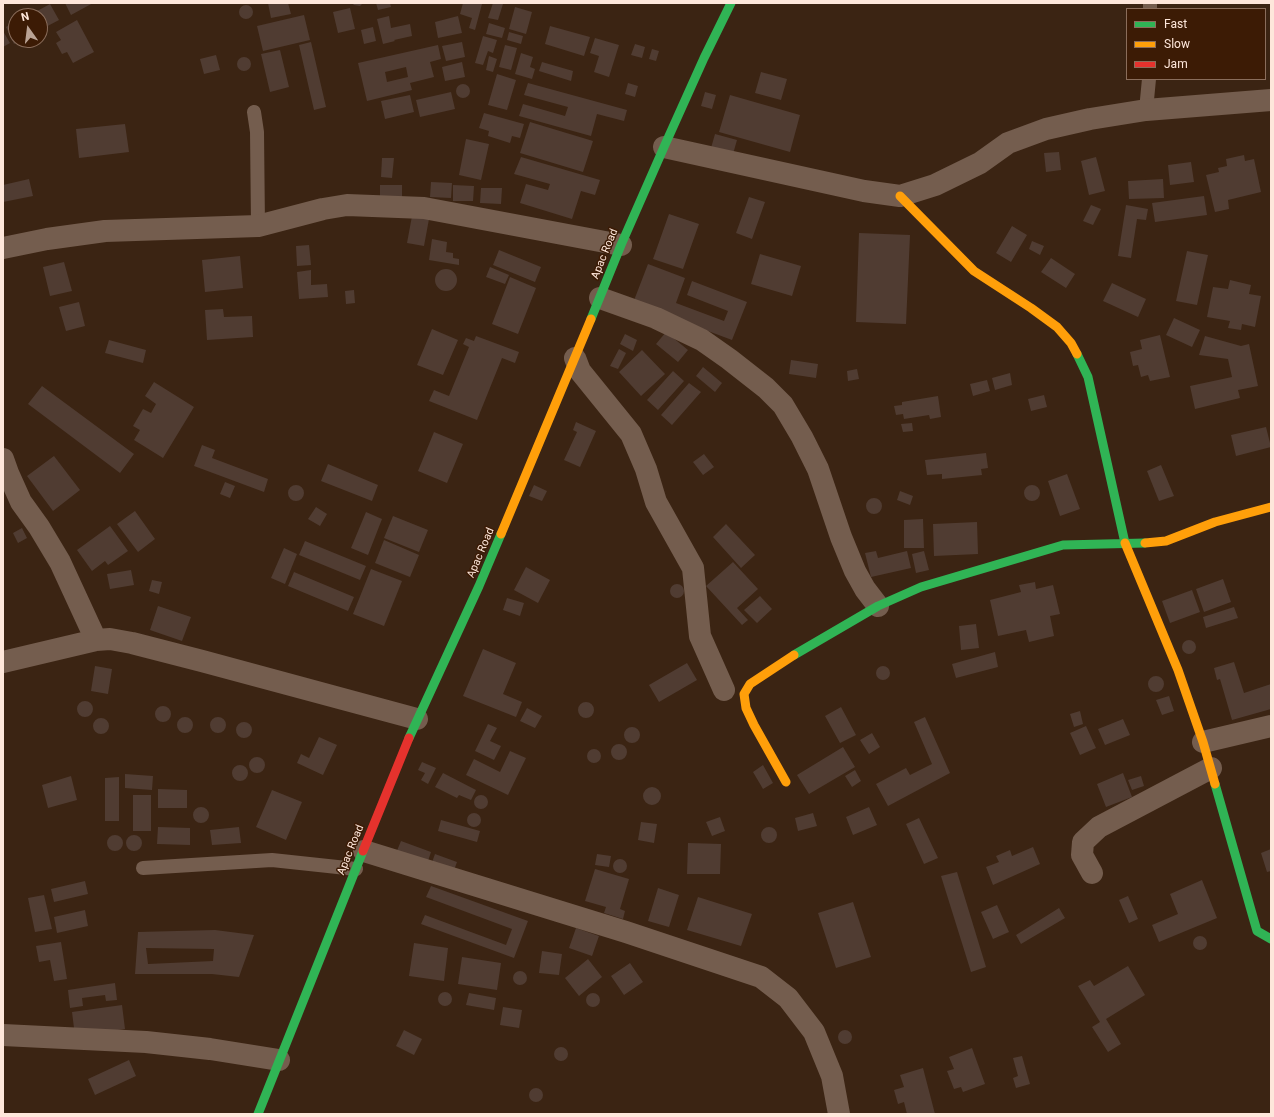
<!DOCTYPE html>
<style>
body{margin:0}
#map{position:relative;width:1274px;height:1117px;overflow:hidden;background:#3b2413;font-family:Roboto,sans-serif}
canvas{display:block}
.frame{position:absolute;inset:0;border:4px solid #fee7db;pointer-events:none}
.legend{position:absolute;left:1126px;top:8px;width:140px;height:72px;box-sizing:border-box;background:#3c1b05;border:1px solid #8a6d5b;margin:0;padding:5px 7px;list-style:none;font-size:12px;color:#fee7db}
.legend li{display:flex;align-items:center;gap:8px;height:20px}
.legend b{width:20px;border:1px solid #8a6d5b}
.north{position:absolute;left:8px;top:8px;width:40px;height:40px;box-sizing:border-box;background:#3c1b05;border:1px solid #8a6d5b;border-radius:50%;rotate:346deg;font-size:11px;font-weight:700;line-height:16px;text-align:center;color:#fee7db}
.north::after{content:'';display:block;margin:auto;width:14px;height:18px;background:#baa395;clip-path:polygon(50% 0,100% 100%,50% 72%,0 100%)}
</style>
<div id="map">
<canvas width="1274" height="1117"></canvas>
<div class="frame"></div>
<ul class="legend">
<li><b style="height:5px;background:#30b455"></b>Fast</li>
<li><b style="height:5px;background:#ff9f0a"></b>Slow</li>
<li><b style="height:5px;background:#e5322d"></b>Jam</li>
</ul>
<div class="north">N</div>
</div>
<script>
const ctx = document.querySelector('canvas').getContext('2d');
ctx.lineJoin = 'round';
function fillPath(path, color) { ctx.fillStyle = color; ctx.fill(path, 'evenodd'); }
const shape = rows => new Path2D(rows.map(r => 'M' + r).join(''));
function strokePath(path, color, width, dash) { ctx.strokeStyle = color; ctx.lineWidth = width; ctx.lineCap = dash ? 'butt' : 'round'; ctx.setLineDash(dash || []); ctx.stroke(path); }
function label(font, color, halo, rows, align = 'center') {
  ctx.font = font + ' Roboto,sans-serif'; ctx.lineWidth = 3; ctx.setLineDash([]); ctx.textBaseline = 'middle'; ctx.strokeStyle = halo; ctx.fillStyle = color; for (const [text, x, y, turn = 0] of rows) {
    ctx.save(); ctx.translate(x, y); ctx.rotate((+turn || 0) * Math.PI / 180); ctx.textAlign = isNaN(turn) ? turn : align; if (halo) ctx.strokeText(text, 0, 0); ctx.fillText(text, 0, 0); ctx.restore();
  }
}
const building = shape([
 [65,3,93,3,71,15],
 [268,3,288,3,291,14,271,18],
 [352,3,363,3,360,6,354,5],
 [376,3,390,3,391,7,378,10],
 [463,3,482,4,475,30,469,28,472,18,460,14],
 [493,3,503,4,498,20,488,18],
 [50,4,59,20,40,30,40,16,28,16],
 '239 12a7 7 0 1 1 14 0a7 7 0 1 1-14 0Z',
 [515,7,532,12,526,34,509,29],
 [350,8,355,29,338,33,333,12],
 [304,15,310,40,263,51,257,26],
 [389,16,391,28,410,24,412,36,394,40,395,41,383,44,377,19],
 [458,16,462,33,438,38,435,22],
 [77,20,94,52,73,63,67,52,62,54,56,43,61,40,56,32],
 [16,21,16,40,21,40,14,44,6,27],
 [489,23,505,28,502,38,486,34],
 [550,26,590,37,584,56,545,44],
 [373,27,376,41,364,44,361,30],
 [3,31,10,43,3,47],
 [509,32,523,36,521,44,507,40],
 [483,36,497,40,493,53,488,51,483,65,475,63],
 [595,38,619,45,609,77,594,72,599,56,590,53],
 [311,42,326,107,314,110,299,45],
 [462,42,465,57,446,61,442,46],
 [635,44,645,47,642,58,631,55],
 [438,45,441,59,430,62,434,77,410,83,412,90,367,101,358,63],
 [406,67,408,77,387,82,385,72],
 [505,45,517,48,511,70,499,67],
 [652,49,659,51,656,61,649,59],
 [280,50,289,87,270,92,261,54],
 [521,53,533,57,530,67,535,69,532,79,515,74],
 [216,55,220,70,204,74,200,59],
 [489,56,497,59,493,72,486,70],
 '237 64a7 7 0 1 1 14 0a7 7 0 1 1-14 0Z',
 [462,62,465,77,445,81,442,67],
 [542,62,573,71,571,81,539,71],
 [761,72,787,79,781,100,755,93],
 [497,74,516,80,507,110,488,105],
 [528,83,627,110,624,121,597,114,591,136,519,116,523,104,565,116,568,107,524,95],
 [628,83,638,86,635,97,625,94],
 '456 91a7 7 0 1 1 14 0a7 7 0 1 1-14 0Z',
 [451,92,455,109,420,117,416,100],
 [705,92,716,95,712,109,701,106],
 [410,95,414,112,385,119,381,101],
 [730,95,800,115,790,152,719,132],
 [484,113,524,124,520,138,512,136,510,143,488,136,489,131,479,128],
 [530,122,593,141,583,172,520,153],
 [125,124,129,152,79,158,76,129],
 [715,134,737,140,733,154,711,148],
 [466,139,489,144,481,180,459,175],
 [1059,152,1061,170,1046,172,1044,153],
 [1244,155,1245,161,1254,159,1261,192,1228,200,1229,209,1215,212,1206,175,1219,172,1218,168,1227,166,1226,159],
 [521,157,600,180,595,195,581,191,572,219,520,203,526,184,548,190,550,184,514,174],
 [1096,157,1105,191,1089,195,1081,161],
 [382,158,394,158,392,178,381,177],
 [1191,162,1194,182,1170,185,1168,165],
 [29,179,33,196,3,202,3,185],
 [1163,179,1164,198,1129,199,1128,181],
 [431,182,452,183,451,198,430,197],
 [380,185,402,185,402,198,380,197],
 [453,185,474,186,473,201,453,201],
 [481,188,502,188,501,204,480,203],
 [1204,196,1207,215,1155,222,1152,203],
 [749,197,765,202,752,239,736,233],
 [1091,205,1101,209,1093,225,1083,221],
 [1126,205,1148,209,1146,220,1137,219,1131,258,1118,256],
 [669,214,699,224,683,269,653,259],
 [412,216,429,219,424,246,407,243],
 [1012,226,1027,235,1011,262,996,253],
 [859,233,910,235,906,324,856,322],
 [432,239,447,242,446,252,453,253,453,258,459,259,459,265,429,260],
 [1032,241,1044,246,1040,255,1029,249],
 [309,245,311,265,297,266,296,246],
 [499,250,541,267,535,282,493,265],
 [1187,251,1208,255,1197,305,1176,301],
 [760,254,801,266,792,296,751,284],
 [240,256,243,288,205,292,202,260],
 [1051,258,1075,274,1066,288,1041,272],
 [64,262,72,291,50,296,43,267],
 [648,264,685,278,676,303,724,321,728,311,687,295,692,281,747,302,732,340,633,303],
 [490,267,509,275,505,284,486,277],
 '435 280a11 11 0 1 1 22 0a11 11 0 1 1-22 0Z',
 [311,270,311,285,327,284,328,297,299,299,297,272],
 [510,277,536,288,518,334,492,324],
 [1230,280,1251,285,1249,294,1261,296,1255,327,1242,324,1241,330,1228,328,1230,321,1207,317,1213,287,1228,289],
 [1112,283,1146,299,1138,317,1103,301],
 [354,290,355,303,346,304,345,291],
 [79,302,85,326,66,331,59,307],
 [223,309,224,317,252,316,253,337,207,340,205,310],
 [1174,318,1200,330,1192,347,1166,335],
 [432,329,458,340,443,375,417,365],
 [666,332,688,350,678,362,656,344],
 [625,334,637,340,633,351,620,344],
 [1160,335,1170,377,1150,381,1148,375,1141,377,1138,365,1133,366,1130,352,1142,349,1140,340],
 [476,336,519,352,515,363,502,358,477,420,429,401,434,390,449,396,469,347,463,344,466,338,474,341],
 [1205,336,1241,346,1249,344,1258,386,1238,390,1240,398,1195,409,1190,386,1232,377,1228,359,1199,355],
 [109,340,146,350,143,363,105,353],
 [619,349,626,353,618,369,610,366],
 [642,350,665,374,641,396,619,372],
 [791,360,818,364,816,378,789,374],
 [703,367,722,383,715,392,696,376],
 [857,369,859,379,848,381,847,371],
 [673,371,684,381,658,410,647,400],
 [1010,373,1012,385,995,390,992,378],
 [987,380,990,391,973,396,970,384],
 [154,382,194,407,163,458,134,440,140,430,133,426,143,409,151,413,156,404,145,396],
 [689,383,701,392,672,425,661,415],
 [42,386,134,454,120,473,28,404],
 [1044,395,1047,407,1031,411,1028,399],
 [938,396,941,417,930,419,929,415,904,419,903,414,896,415,894,406,902,405,902,402],
 [576,422,596,431,580,467,564,460,577,432,573,430],
 [912,423,913,431,903,432,901,424],
 [1266,427,1271,447,1236,456,1231,435],
 [434,432,463,444,447,483,418,471],
 [202,445,215,450,212,458,268,479,264,492,194,466],
 [986,453,988,468,981,469,982,475,942,479,942,474,927,475,925,460],
 [704,454,714,467,703,475,693,462],
 [54,456,80,490,53,511,27,476],
 [328,464,378,485,372,501,321,481],
 [1161,465,1174,496,1159,501,1147,471],
 [1067,474,1080,509,1060,516,1048,481],
 [225,482,235,486,230,498,220,494],
 '1024 493a8 8 0 1 1 16 0a8 8 0 1 1-16 0Z',
 '288 493a8 8 0 1 1 16 0a8 8 0 1 1-16 0Z',
 [534,485,547,491,542,501,529,496],
 [900,491,913,496,910,505,897,500],
 '866 506a8 8 0 1 1 16 0a8 8 0 1 1-16 0Z',
 [316,507,327,514,320,526,308,519],
 [135,511,155,539,138,552,117,524],
 [366,512,382,519,368,555,351,548],
 [393,516,428,530,419,552,384,538],
 [923,519,924,548,904,548,904,520],
 [977,522,978,554,934,556,933,524],
 [726,524,755,555,741,568,713,537],
 [110,526,128,551,108,565,105,561,92,571,77,550],
 [22,528,27,538,18,543,13,533],
 [384,540,419,555,410,577,375,563],
 [305,541,366,566,360,580,299,555],
 [284,548,297,554,285,584,271,578],
 [876,551,878,558,907,551,911,568,871,577,865,553],
 [924,551,929,570,916,573,912,554],
 [733,562,758,589,737,608,748,620,742,625,706,586],
 [526,567,550,580,538,603,514,590],
 [371,569,402,581,384,626,353,614],
 [131,570,134,585,110,589,107,574],
 [294,572,354,597,348,611,288,586],
 [1223,579,1231,602,1204,612,1196,589],
 [152,580,162,582,159,594,149,591],
 [1035,582,1036,589,1053,585,1060,614,1050,616,1054,636,1029,642,1026,630,998,636,990,600,1021,592,1019,585],
 '670 591a7 7 0 1 1 14 0a7 7 0 1 1-14 0Z',
 [1192,590,1200,612,1170,623,1162,601],
 [760,596,772,609,757,623,744,610],
 [507,598,524,603,520,616,503,610],
 [158,606,191,617,182,641,150,630],
 [1234,607,1238,618,1206,628,1203,617],
 [976,624,979,648,961,650,959,626],
 '1182 647a7 7 0 1 1 14 0a7 7 0 1 1-14 0Z',
 [483,649,516,663,503,694,522,702,516,717,463,696],
 [995,652,998,667,956,678,952,664],
 [1234,662,1244,693,1271,684,1271,709,1232,720,1220,679,1217,680,1214,668],
 [687,663,697,680,659,702,649,685],
 '876 673a7 7 0 1 1 14 0a7 7 0 1 1-14 0Z',
 [95,666,112,669,108,694,91,691],
 '1148 684a8 8 0 1 1 16 0a8 8 0 1 1-16 0Z',
 [1169,696,1174,711,1162,715,1156,700],
 '77 709a8 8 0 1 1 16 0a8 8 0 1 1-16 0Z',
 '578 710a8 8 0 1 1 16 0a8 8 0 1 1-16 0Z',
 '155 714a8 8 0 1 1 16 0a8 8 0 1 1-16 0Z',
 [841,707,856,735,840,743,825,716],
 [527,708,542,716,535,728,520,721],
 [1080,711,1083,724,1074,727,1070,714],
 '210 725a8 8 0 1 1 16 0a8 8 0 1 1-16 0Z',
 '177 725a8 8 0 1 1 16 0a8 8 0 1 1-16 0Z',
 [925,717,950,773,888,806,876,784,906,768,910,775,932,764,914,722],
 '93 726a8 8 0 1 1 16 0a8 8 0 1 1-16 0Z',
 [1123,719,1130,735,1105,745,1098,729],
 '236 730a8 8 0 1 1 16 0a8 8 0 1 1-16 0Z',
 [488,724,497,728,490,741,501,746,494,760,475,751],
 [1086,726,1096,748,1080,755,1070,733],
 '624 735a8 8 0 1 1 16 0a8 8 0 1 1-16 0Z',
 [872,733,880,747,869,754,860,740],
 [319,737,337,745,323,775,297,763,301,754,309,758],
 '611 752a8 8 0 1 1 16 0a8 8 0 1 1-16 0Z',
 [843,747,855,767,809,794,797,775],
 '587 756a7 7 0 1 1 14 0a7 7 0 1 1-14 0Z',
 [510,751,526,758,508,795,466,775,474,759,500,772],
 '249 765a8 8 0 1 1 16 0a8 8 0 1 1-16 0Z',
 [422,762,436,768,428,784,421,780,425,773,418,770],
 '232 773a8 8 0 1 1 16 0a8 8 0 1 1-16 0Z',
 [763,765,773,783,763,789,753,772],
 [855,770,861,781,852,787,845,776],
 [443,773,476,790,471,800,459,795,457,798,435,787],
 [1123,773,1132,797,1106,807,1097,784],
 [125,774,153,776,152,790,125,788],
 [71,776,77,800,48,808,42,785],
 [1141,776,1144,786,1132,790,1128,780],
 [119,777,119,821,105,821,105,778],
 '643 796a9 9 0 1 1 18 0a9 9 0 1 1-18 0Z',
 [158,789,187,790,187,808,158,808],
 [272,790,302,802,286,840,256,827],
 [133,795,151,795,151,831,133,831],
 '474 802a7 7 0 1 1 14 0a7 7 0 1 1-14 0Z',
 '193 815a8 8 0 1 1 16 0a8 8 0 1 1-16 0Z',
 [869,807,877,825,853,835,846,817],
 [813,813,817,826,798,831,795,818],
 '467 820a7 7 0 1 1 14 0a7 7 0 1 1-14 0Z',
 [720,817,725,831,712,836,706,822],
 [919,818,938,858,924,864,906,824],
 [441,820,480,831,477,842,438,831],
 [641,822,657,824,654,843,638,840],
 '761 835a8 8 0 1 1 16 0a8 8 0 1 1-16 0Z',
 [158,827,190,828,190,845,157,844],
 [239,827,241,843,212,845,210,830],
 '126 843a8 8 0 1 1 16 0a8 8 0 1 1-16 0Z',
 '107 843a8 8 0 1 1 16 0a8 8 0 1 1-16 0Z',
 [401,841,431,852,427,864,396,853],
 [688,843,721,844,720,874,687,874],
 [1033,847,1040,864,993,885,986,867,999,862,996,856,1010,850,1012,856],
 [1271,849,1271,871,1267,872,1261,853],
 [435,854,457,862,453,873,431,865],
 [597,854,611,856,609,867,595,865],
 '613 866a7 7 0 1 1 14 0a7 7 0 1 1-14 0Z',
 [595,869,629,879,620,909,625,911,623,919,604,913,606,907,585,901],
 [957,872,986,967,971,972,941,876],
 [1202,880,1217,918,1159,942,1152,925,1178,914,1170,894],
 [85,881,88,894,54,902,51,889],
 [431,886,528,921,514,958,421,924,425,915,506,945,512,929,426,897],
 [658,888,679,895,669,927,648,921],
 [44,895,52,929,35,932,28,898],
 [1128,896,1138,919,1129,923,1119,900],
 [698,897,752,914,741,946,687,930],
 [853,902,871,957,836,968,818,913],
 [997,905,1009,932,993,939,981,912],
 [1059,908,1065,918,1021,944,1016,935],
 [85,910,88,926,57,933,54,917],
 [576,928,599,936,592,956,569,948],
 [215,930,254,935,239,977,212,974,135,974,138,932],
 [146,948,214,949,213,961,148,964],
 '1193 943a7 7 0 1 1 14 0a7 7 0 1 1-14 0Z',
 [61,942,67,979,54,981,50,960,39,962,36,946],
 [414,943,448,948,444,981,409,976],
 [542,951,562,954,559,975,539,973],
 [462,957,501,963,497,990,458,984],
 [588,959,602,977,579,996,565,978],
 [630,963,643,982,624,995,611,976],
 [1128,966,1145,995,1106,1019,1121,1044,1108,1052,1092,1027,1100,1022,1078,986,1090,980,1094,986],
 '513 978a7 7 0 1 1 14 0a7 7 0 1 1-14 0Z',
 [115,983,117,1000,106,1001,105,995,82,998,83,1006,70,1008,68,990],
 '438 999a7 7 0 1 1 14 0a7 7 0 1 1-14 0Z',
 [469,993,496,998,494,1010,466,1005],
 '586 1000a7 7 0 1 1 14 0a7 7 0 1 1-14 0Z',
 [122,1005,125,1029,75,1036,72,1012],
 [503,1007,522,1010,519,1028,500,1025],
 [404,1030,422,1039,414,1055,396,1046],
 '838 1037a7 7 0 1 1 14 0a7 7 0 1 1-14 0Z',
 '554 1054a7 7 0 1 1 14 0a7 7 0 1 1-14 0Z',
 [972,1048,985,1084,963,1092,961,1087,954,1089,947,1071,954,1069,949,1057],
 [1022,1056,1030,1084,1016,1088,1013,1078,1018,1076,1013,1058],
 [129,1060,136,1076,95,1095,88,1079],
 [923,1068,935,1114,907,1114,904,1102,898,1104,894,1090,904,1087,900,1075],
 '529 1095a7 7 0 1 1 14 0a7 7 0 1 1-14 0Z'
]);
const lane = shape([
 [1150,3,1150,9],
 [1146,110,1149,79],
 [254,112,257,132,258,226],
 [143,868,272,860,356,869]
]);
const street = shape([
 [664,147,864,191,900,196,935,185,980,163,1008,143,1046,129,1090,119,1146,110,1271,100],
 [3,248,47,239,105,231,258,226,323,209,347,205,424,208,621,245],
 [600,298,656,318,702,340,729,359,766,388,783,405,802,437,818,469,841,537,855,571,865,589,878,606],
 [575,358,580,371,631,434,646,469,656,502,693,568,700,636,724,690],
 [3,459,8,473,21,502,39,527,60,562,96,640],
 [3,662,96,640,110,639,132,643,202,661,417,719],
 [1203,742,1271,726],
 [364,851,626,932,761,977,788,998,814,1032,832,1076,839,1114],
 [1092,873,1082,855,1083,842,1099,827,1211,768],
 [3,1035,146,1042,210,1049,279,1060]
]);
const fast = shape([
 [591,319,621,245,664,147,704,58,731,3],
 [1077,354,1088,377,1125,543],
 [794,655,878,606,921,587,1063,545,1145,543],
 [409,738,479,586,501,534],
 [1215,784,1257,931,1271,939],
 [258,1114,363,851]
]);
const slow = shape([
 [900,196,974,271,1031,308,1057,327,1071,343,1077,354],
 [501,534,591,319],
 [1125,543,1178,670,1203,742,1215,784],
 [1145,543,1166,541,1215,522,1271,507],
 [786,782,754,725,746,708,744,694,750,684,794,655]
]);
const jam = shape([
 [363,851,409,738]
]);
const streetNames = [
 ["Apac Road",605,254,-68],
 ["Apac Road",481,553,-67],
 ["Apac Road",351,850,-68]
];
fillPath(building, '#503c32');
strokePath(lane, '#745d4e', 14);
strokePath(street, '#745d4e', 22);
strokePath(fast, '#30b455', 9);
strokePath(slow, '#ff9f0a', 9);
strokePath(jam, '#e5322d', 9);
label('11px', '#fee7db', '#3c1b05', streetNames);
</script>
